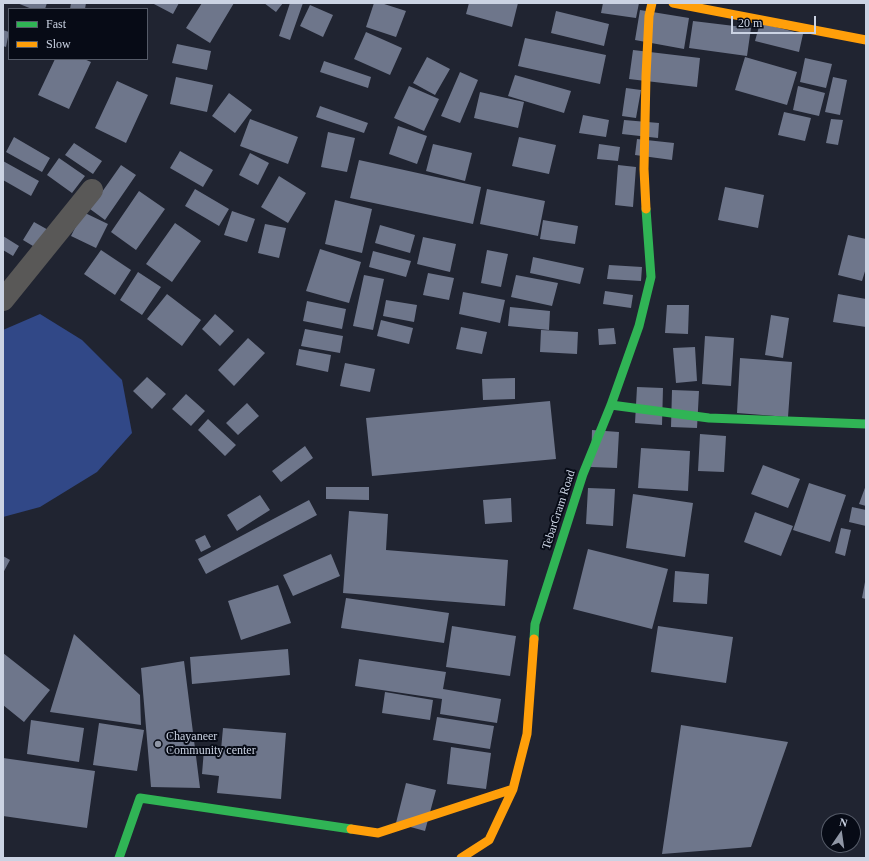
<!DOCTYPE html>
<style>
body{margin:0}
#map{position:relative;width:869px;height:861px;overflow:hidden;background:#202431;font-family:Georgia,serif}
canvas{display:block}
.frame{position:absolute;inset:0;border:4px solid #cbd3e3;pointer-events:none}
.legend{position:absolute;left:8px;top:8px;width:140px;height:52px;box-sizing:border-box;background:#070b16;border:1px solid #555b68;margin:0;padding:5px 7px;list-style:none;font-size:12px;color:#cbd3e3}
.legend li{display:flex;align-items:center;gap:8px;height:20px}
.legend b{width:20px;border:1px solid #555b68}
.north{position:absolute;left:821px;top:813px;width:40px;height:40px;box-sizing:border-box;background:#070b16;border:1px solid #555b68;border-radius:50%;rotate:13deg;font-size:11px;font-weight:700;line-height:16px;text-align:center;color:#cbd3e3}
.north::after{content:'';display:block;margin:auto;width:14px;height:18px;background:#8f96a5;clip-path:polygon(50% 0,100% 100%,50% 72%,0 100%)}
.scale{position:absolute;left:731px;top:16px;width:85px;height:18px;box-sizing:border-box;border:2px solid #cbd3e3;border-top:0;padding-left:5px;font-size:12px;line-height:14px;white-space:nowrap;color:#cbd3e3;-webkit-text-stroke:3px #070b16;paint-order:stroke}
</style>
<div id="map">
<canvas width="869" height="861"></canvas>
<div class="frame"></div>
<ul class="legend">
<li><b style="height:5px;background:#30b455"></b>Fast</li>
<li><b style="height:5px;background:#ff9f0a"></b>Slow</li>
</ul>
<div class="north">N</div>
<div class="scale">20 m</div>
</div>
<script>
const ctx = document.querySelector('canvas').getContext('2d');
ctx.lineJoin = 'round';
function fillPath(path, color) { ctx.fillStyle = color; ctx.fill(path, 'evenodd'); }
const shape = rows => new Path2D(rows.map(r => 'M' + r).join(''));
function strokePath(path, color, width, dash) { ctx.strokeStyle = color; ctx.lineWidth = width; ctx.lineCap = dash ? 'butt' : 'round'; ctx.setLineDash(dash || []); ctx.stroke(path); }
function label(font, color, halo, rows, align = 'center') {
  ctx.font = font + ' Georgia,serif'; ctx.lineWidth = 4; ctx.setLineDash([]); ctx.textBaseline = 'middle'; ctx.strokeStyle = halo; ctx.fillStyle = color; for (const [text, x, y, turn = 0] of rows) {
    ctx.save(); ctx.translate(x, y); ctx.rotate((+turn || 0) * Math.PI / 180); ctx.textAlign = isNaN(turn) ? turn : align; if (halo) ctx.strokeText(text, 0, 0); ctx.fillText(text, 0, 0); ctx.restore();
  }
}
const water = shape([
 [40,314,82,340,122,380,132,433,97,472,40,507,3,517,3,330]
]);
const building = shape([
 [17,3,47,3,45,9,32,9],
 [71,3,86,3,85,9,70,9],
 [152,3,179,3,173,14],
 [202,3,234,3,210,43,186,28],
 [264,3,283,3,276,12],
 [290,3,303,3,290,40,279,36],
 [374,3,381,3,406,11,396,37,366,27],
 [469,3,518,3,512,27,466,14],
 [603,3,639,3,636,18,601,13],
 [310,5,333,15,323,37,300,26],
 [640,10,689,18,684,49,635,40],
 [556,11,609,24,604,46,551,33],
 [693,21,751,28,747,56,689,48],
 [760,23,803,34,799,52,755,41],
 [3,30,9,32,6,47,3,46],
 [366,32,402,48,390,75,354,59],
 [525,38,606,55,600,84,518,66],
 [177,44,211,51,207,70,172,63],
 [633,50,700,58,697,87,629,79],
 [427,57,450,69,435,95,413,83],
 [745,57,797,72,787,105,735,90],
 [805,58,832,64,826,88,800,82],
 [55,59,84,59,91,62,69,109,38,95],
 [324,61,371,77,368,88,320,72],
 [460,72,478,80,460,123,441,116],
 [515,75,571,91,564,113,508,96],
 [176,77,213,85,207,112,170,104],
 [833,77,847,80,840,115,825,112],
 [117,81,148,95,126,143,95,128],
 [409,86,439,99,424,131,394,118],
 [798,86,825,93,819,116,793,110],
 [626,88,641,90,636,118,622,116],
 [480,92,524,102,518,128,474,118],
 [229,93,252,110,235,133,212,116],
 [320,106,368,123,364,133,316,117],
 [784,112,811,118,805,141,778,135],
 [583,115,609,120,606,137,579,133],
 [250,119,298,137,288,164,240,146],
 [831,119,843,120,838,145,826,143],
 [624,120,659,123,658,138,622,134],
 [398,126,427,136,417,164,389,154],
 [328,132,355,138,347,172,321,167],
 [14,137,50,158,42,172,6,152],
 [519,137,556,145,549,174,512,166],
 [637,139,674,143,672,160,635,155],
 [74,143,102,161,93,174,65,155],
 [433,144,472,153,465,181,426,171],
 [599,144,620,147,618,161,597,159],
 [180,151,213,170,203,187,170,168],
 [250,153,269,163,258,185,239,175],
 [59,158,85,176,72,193,47,175],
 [359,160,481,187,473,224,350,198],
 [3,161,39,181,31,196,3,180],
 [121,165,136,175,105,220,90,209],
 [618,165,636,167,633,207,615,205],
 [279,176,306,193,288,223,261,207],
 [725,187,764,195,758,228,718,220],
 [195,189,229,209,219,226,185,206],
 [487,189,545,201,538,236,480,224],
 [139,191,165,209,136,250,111,232],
 [335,200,372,209,362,253,325,244],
 [232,211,255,219,247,242,224,235],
 [83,212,108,224,96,248,71,236],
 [543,220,578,226,575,244,540,239],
 [34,222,59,236,48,255,23,240],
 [175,223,201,241,172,282,146,264],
 [265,224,286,228,279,258,258,253],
 [380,225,415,235,410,253,375,243],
 [848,235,866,239,866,268,862,281,838,275],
 [3,236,19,246,13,256,3,250],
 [423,237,456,244,450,272,417,264],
 [320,249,361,262,349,303,306,291],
 [101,250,131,270,115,295,84,274],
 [487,250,508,254,501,287,481,283],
 [373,251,411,261,406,277,369,267],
 [533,257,584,268,580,284,530,273],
 [609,265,642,267,641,281,607,279],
 [138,272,161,287,142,315,120,300],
 [428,273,454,278,449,300,423,295],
 [364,275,384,279,373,330,353,326],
 [516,275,558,283,552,306,511,297],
 [605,291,633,295,631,308,603,304],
 [463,292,505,300,500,323,459,314],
 [167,294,201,320,182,346,147,319],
 [838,294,866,299,866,327,833,322],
 [386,300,417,305,414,322,383,316],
 [307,301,346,309,342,329,303,321],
 [667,305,689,305,688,334,665,333],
 [510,307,550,311,549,330,508,326],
 [215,314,234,331,220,346,202,329],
 [771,315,789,318,783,358,765,355],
 [381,320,413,328,409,344,377,336],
 [461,327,487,332,482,354,456,349],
 [614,328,616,344,599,345,598,329],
 [305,329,343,336,340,353,301,346],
 [541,330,578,332,577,354,540,352],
 [705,336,734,338,731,386,702,384],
 [248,338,265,353,234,386,218,370],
 [695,347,697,381,676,383,673,348],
 [299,349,331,355,328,372,296,365],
 [740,358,792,362,788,417,737,413],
 [345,363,375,369,370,392,340,386],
 [147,377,166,394,152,409,133,391],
 [515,378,515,399,483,400,482,379],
 [637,387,663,388,662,425,635,423],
 [672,390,699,391,697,428,671,427],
 [186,394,205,411,191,426,172,409],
 [550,401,556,459,372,476,366,418],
 [247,403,259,416,238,435,226,423],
 [208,419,236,445,225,456,198,430],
 [592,430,619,432,617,468,591,467],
 [700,434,726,436,724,472,698,471],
 [305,446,313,458,281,482,272,471],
 [641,448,690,451,688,491,638,488],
 [763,465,800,479,788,508,751,494],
 [809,483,846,495,830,542,793,530],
 [866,485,866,506,859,504],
 [326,487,369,487,369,500,326,499],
 [588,488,615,489,613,526,586,524],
 [633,494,693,503,685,557,626,548],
 [260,495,270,510,237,531,227,515],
 [511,498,512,522,485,524,483,500],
 [309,500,317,515,206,574,198,559],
 [852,507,866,510,866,526,849,522],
 [349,511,388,514,386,550,508,560,505,606,343,593],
 [755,512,793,526,781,556,744,542],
 [841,528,851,530,845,556,835,553],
 [205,535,211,547,201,552,195,540],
 [588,549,668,569,652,629,573,609],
 [331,554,340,576,293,596,283,575],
 [3,556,10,560,3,573],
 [675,571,709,574,707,604,673,602],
 [865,582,866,582,866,599,862,598],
 [278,585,291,623,241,640,228,601],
 [346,598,449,613,444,643,341,628],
 [452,626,516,636,510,676,446,667],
 [658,626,733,637,726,683,651,672],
 [74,634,140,695,141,725,50,712],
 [288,649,290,675,192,684,190,657],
 [3,653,50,690,24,722,3,705],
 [359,659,446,672,443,689,501,699,497,723,440,714,442,699,355,686],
 [184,661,200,788,151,787,141,668],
 [385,692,433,700,430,720,382,713],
 [437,717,494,726,490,749,433,740],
 [31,720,84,728,79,762,27,754],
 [99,723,144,730,137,771,93,765],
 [681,725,788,742,751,847,662,854],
 [223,728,286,733,281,799,217,793,219,776,202,774,204,749,221,750],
 [451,747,491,753,486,789,447,784],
 [3,758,95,771,87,828,3,816],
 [406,783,436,790,425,831,396,823]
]);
const street = shape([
 [3,300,92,190]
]);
const fast = shape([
 [611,405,709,418,866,424],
 [534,639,535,624,583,474,611,405,639,326,651,277,646,209],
 [119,858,140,798,351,829]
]);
const slow = shape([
 [673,3,866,40],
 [646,209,644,169,646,76,649,16,652,3],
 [351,829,378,833,513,789],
 [461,858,489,840,513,789,527,734,534,639]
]);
const markers = [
 [158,744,4,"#8f96a5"]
];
const streetNames = [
 ["TebarGram Road",559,510,-72]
];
const poiNames = [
 ["Chayaneer",166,737],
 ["Community center",166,751]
];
fillPath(water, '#314887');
fillPath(building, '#6e768b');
strokePath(street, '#595857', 22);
strokePath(fast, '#30b455', 9);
strokePath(slow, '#ff9f0a', 9);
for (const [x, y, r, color] of markers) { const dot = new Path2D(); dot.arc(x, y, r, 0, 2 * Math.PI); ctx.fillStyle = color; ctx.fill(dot); strokePath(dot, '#070b16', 1.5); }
label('12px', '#cbd3e3', '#070b16', streetNames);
label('12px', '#cbd3e3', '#070b16', poiNames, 'left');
</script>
